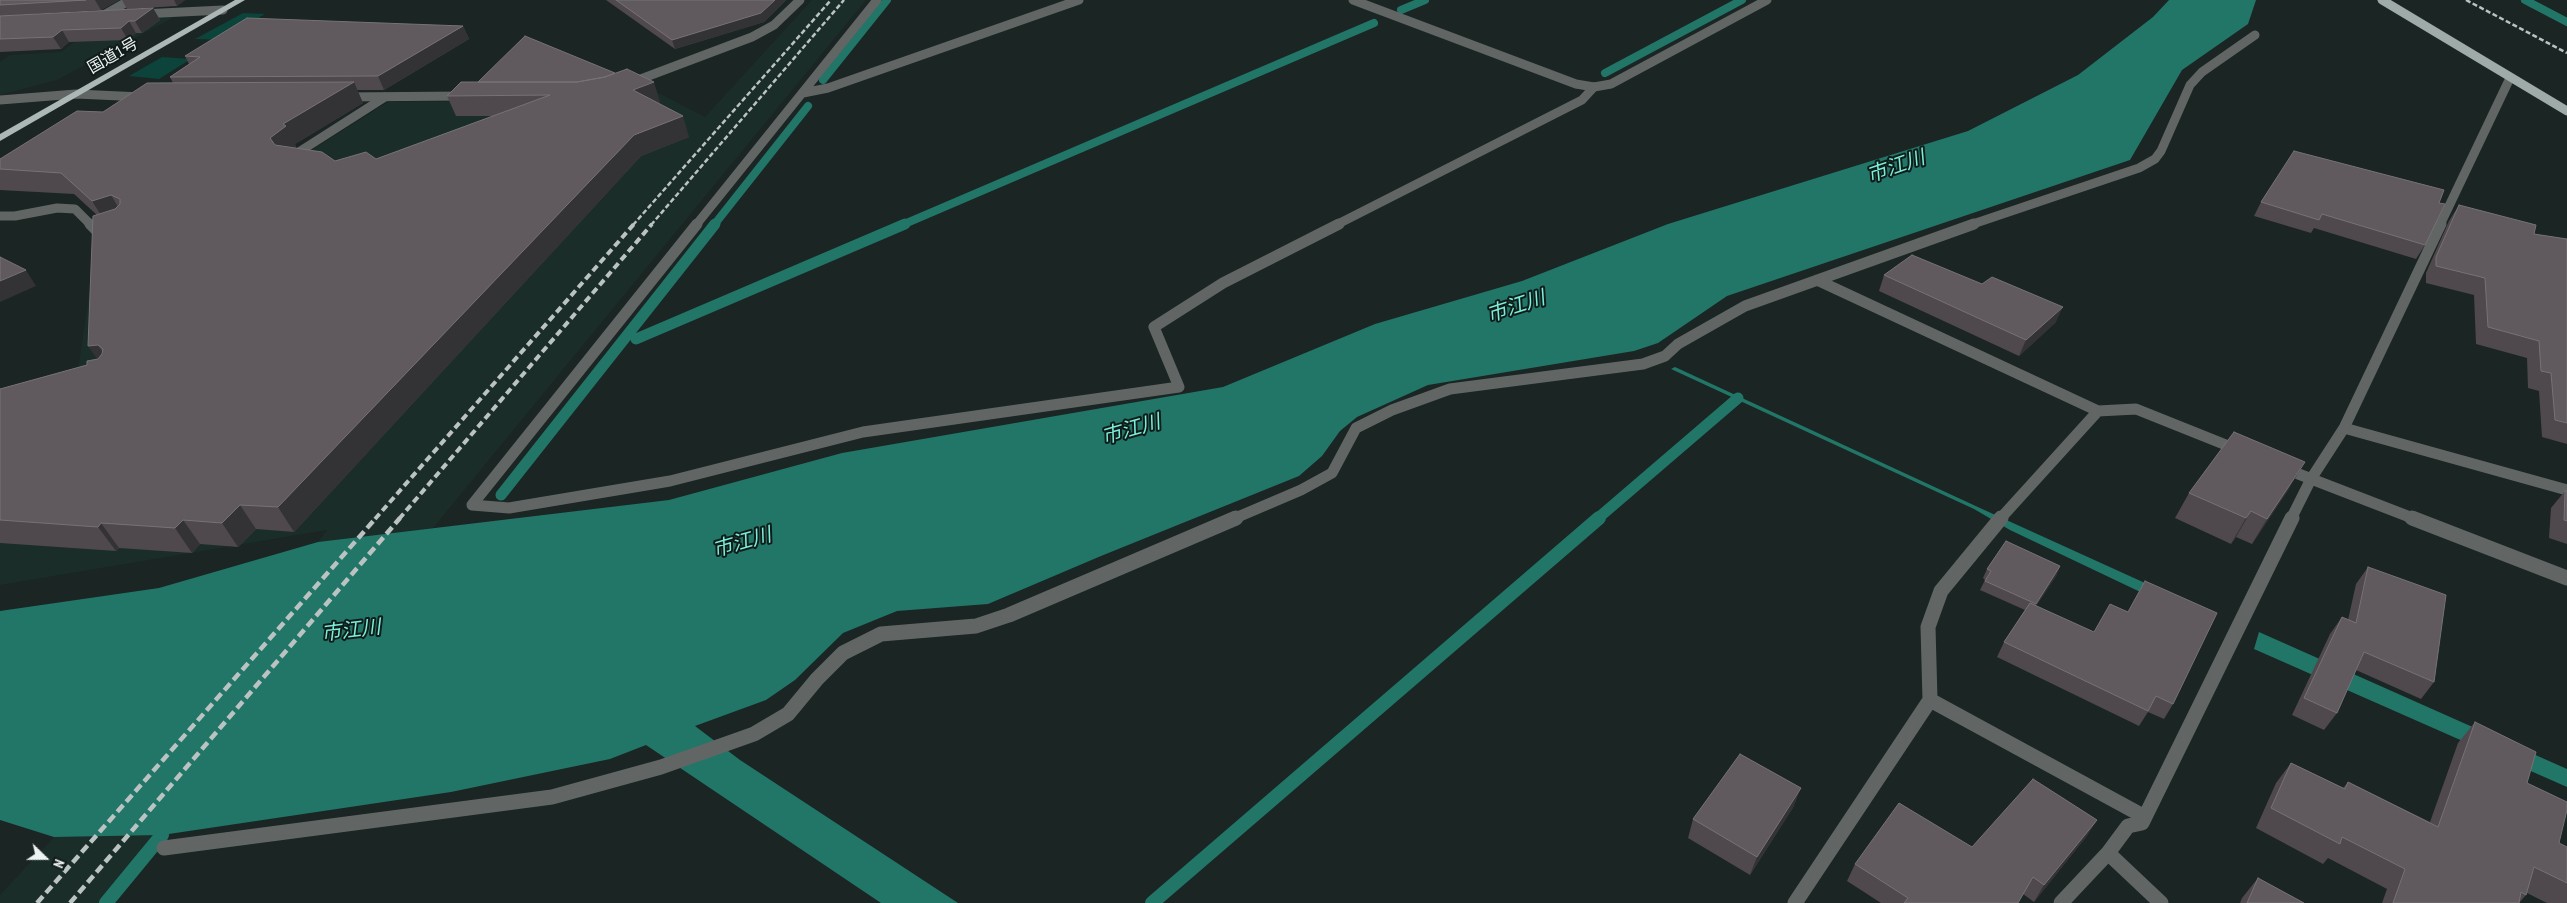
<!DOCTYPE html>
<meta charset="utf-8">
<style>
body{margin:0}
#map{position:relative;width:2567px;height:903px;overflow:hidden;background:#1b2523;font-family:"PT Sans Narrow",sans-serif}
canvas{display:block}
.north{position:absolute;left:20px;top:833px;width:50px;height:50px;-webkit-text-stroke:4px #111c1a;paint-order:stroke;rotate:112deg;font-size:14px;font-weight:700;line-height:20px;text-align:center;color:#edf4f3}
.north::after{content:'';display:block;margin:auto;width:18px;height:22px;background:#edf4f3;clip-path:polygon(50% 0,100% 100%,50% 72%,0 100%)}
</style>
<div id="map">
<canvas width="2567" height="903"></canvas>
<div class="north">N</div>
</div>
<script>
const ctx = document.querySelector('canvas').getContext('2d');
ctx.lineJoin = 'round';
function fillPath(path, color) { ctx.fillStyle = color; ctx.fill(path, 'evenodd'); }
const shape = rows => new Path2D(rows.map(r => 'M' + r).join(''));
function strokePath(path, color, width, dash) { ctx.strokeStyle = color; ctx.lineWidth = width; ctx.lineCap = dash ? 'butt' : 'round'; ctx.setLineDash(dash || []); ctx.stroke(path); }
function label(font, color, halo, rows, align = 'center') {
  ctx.font = font + ' "PT Sans Narrow","Noto Sans JP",sans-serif'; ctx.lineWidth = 4; ctx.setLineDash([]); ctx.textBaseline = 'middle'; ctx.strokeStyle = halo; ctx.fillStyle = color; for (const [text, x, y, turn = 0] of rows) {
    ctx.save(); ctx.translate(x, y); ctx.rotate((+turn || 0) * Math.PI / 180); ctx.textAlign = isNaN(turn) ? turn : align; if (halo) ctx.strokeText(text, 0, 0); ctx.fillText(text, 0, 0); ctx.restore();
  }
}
const built = shape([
 [812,0,866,0,433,528,318,542,327,530,0,585,0,393,78,370,92,275,280,170,388,102,601,100,641,84,705,117],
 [176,16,57,80,0,95,0,62,10,55,61,52,104,20],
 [162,835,105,903,0,903,0,895,54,837]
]);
const green = shape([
 [243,13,265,14,223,40,195,39],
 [162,57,191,59,159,79,129,76]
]);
const water = shape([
 [2169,0,2256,0,2248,24,2182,70,2130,160,1727,296,1658,343,1634,351,1428,385,1357,417,1340,431,1322,456,1299,476,1101,556,988,604,897,611,843,633,795,680,766,700,695,726,740,760,958,903,881,903,646,745,610,759,451,792,162,835,54,837,0,820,0,611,159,588,318,542,669,500,842,453,1223,387,1375,324,1522,281,1668,224,1968,131,2078,75,2153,17],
 [1675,367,1980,508,2200,608,2195,618,2010,530,1974,509,1671,369],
 [2259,632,2567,769,2567,787,2254,649]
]);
const streamFar2 = shape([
 [2525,0,2567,22],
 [1401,10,1425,0],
 [1605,73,1742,0],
 [823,80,887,0],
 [714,225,808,106],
 [902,225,1374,23]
]);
const streamFar1 = shape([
 [636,339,905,224],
 [501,495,715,224],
 [1597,519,1738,398]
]);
const stream = shape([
 [106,903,162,835],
 [1152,903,1599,518]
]);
const service = shape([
 [291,157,385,97]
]);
const minorFar2 = shape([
 [141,14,223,10],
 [104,15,130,0],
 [630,83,752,37,774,25,800,0],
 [803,93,828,88,1079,0],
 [345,97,465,96],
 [0,100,76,94,142,97],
 [0,216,15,216,57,208,75,209,91,225],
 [696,225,877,0],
 [1336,225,1582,100,1594,87],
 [1970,225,2139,168,2155,159,2161,151,2190,85,2202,72,2255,35],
 [2440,225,2510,78]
]);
const minorFar1 = shape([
 [90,224,99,233,106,231],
 [1817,280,2098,411],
 [2344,428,2567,490],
 [2283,468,2415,519],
 [472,505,509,508,670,481,863,432,1179,387,1154,327,1223,283,1339,224],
 [472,505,697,224],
 [1233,519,1301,490,1332,473,1356,428,1392,410,1450,389,1643,364,1665,356,1678,344,1745,306,1974,224],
 [2000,519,2098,411,2136,409,2241,451],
 [2291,519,2311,479,2344,428,2441,224]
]);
const minor = shape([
 [2412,518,2567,578],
 [1930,700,2145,817],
 [164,848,552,797,661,767,754,734,788,714,817,679,843,653,881,634,976,626,1009,615,1236,518],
 [2108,853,2161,903],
 [1795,903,1930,700,1928,627,1941,591,2001,518],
 [2061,903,2108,853,2128,826,2142,823,2292,518]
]);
const tertiary = shape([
 [1353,0,1576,84,1594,87,1611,84,1767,0]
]);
const primary = shape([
 [2382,0,2567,111]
]);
const trunk = shape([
 [235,0,245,0,0,141,0,134,235,0]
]);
const railFar2 = shape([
 [2466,0,2567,53],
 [633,225,831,0],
 [651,225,844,0]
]);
const railFar1 = shape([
 [375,519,634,224],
 [399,519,652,224]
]);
const rail = shape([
 [37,903,376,518],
 [70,903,400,518]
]);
const wall = shape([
 [0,0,119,0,101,10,0,16],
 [122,0,185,0,177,6,127,9],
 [606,0,786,0,764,22,675,49],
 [153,8,160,20,142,33,136,33,128,40,69,42,61,49,0,52,0,16],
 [463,26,469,39,384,90,357,90,363,103,295,144,296,147,295,148,335,161,376,159,493,116,456,116,447,96,461,82,660,102,658,103,689,137,641,156,294,532,256,529,238,547,200,544,192,553,119,548,116,551,0,543,0,389,87,365,97,359,97,215,74,194,0,190,0,159,103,112,173,83,170,77,189,64,185,56],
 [2261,202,2439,203,2425,245,2416,259,2314,228,2311,233,2254,216],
 [2459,205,2534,234,2567,239,2567,444,2542,437,2539,391,2528,388,2527,358,2476,344,2474,295,2426,283,2426,273,2449,221],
 [1884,275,2056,322,2019,356,1879,291],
 [2290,487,2252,544,2236,537,2231,544,2175,518,2189,493],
 [2565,491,2567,491,2567,544,2549,538,2551,508],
 [2060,566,2056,576,2036,606,2173,704,2164,719,2148,712,2139,726,1997,657,2004,642,2025,610,1980,590,1985,580,1983,578,1987,569],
 [2368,567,2434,682,2421,699,2356,670,2337,713,2324,730,2292,715,2330,634,2342,617,2348,620,2356,584],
 [2475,722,2527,783,2559,843,2567,847,2567,903,2547,903,2527,893,2526,895,2519,903,2382,903,2387,889,2328,858,2323,864,2256,828,2276,783,2291,763,2343,788,2348,782,2430,822,2458,743],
 [1794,806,1750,875,1688,838,1693,819],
 [2097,820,2086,837,2034,902,2023,894,2018,903,1881,903,1847,881,1855,864,1972,847],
 [2258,878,2304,903,2240,903,2242,898]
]);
const shadedWall = shape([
 [95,0,119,0,101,10],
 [174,0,185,0,177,6],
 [775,0,786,0,764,22,675,49,672,40],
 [153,8,160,20,142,33,135,21],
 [129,21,136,33,128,40,121,28],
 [463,26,469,39,384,90,378,76],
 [62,30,69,42,61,49,53,37],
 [354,82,363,103,295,144,296,147,281,159,270,138,283,124],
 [654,82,660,102,639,110,633,90],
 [683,116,689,137,641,156,294,532,278,507,634,135],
 [111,195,124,217,106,223,92,201],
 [26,270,36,286,0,302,0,281],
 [2063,307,2056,322,2019,356,2026,340],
 [98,345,113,368,104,369,88,346],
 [2305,462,2290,487,2252,544,2267,519],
 [240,505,256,529,238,547,222,523],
 [2251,511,2236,537,2231,544,2246,518],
 [183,520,200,544,192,553,175,528],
 [101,523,119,548,116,551,98,527],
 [2060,566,2056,576,2031,614,2036,604],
 [1801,788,1794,806,1750,875,1757,857],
 [2097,820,2086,837,2034,902,2044,885]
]);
const building = shape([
 [0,0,86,0,0,5,0,0],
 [616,0,775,0,761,13,672,40,616,0],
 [153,8,135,21,129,21,121,28,62,30,53,37,0,39,0,16,153,8],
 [247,18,463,26,378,76,170,77,200,57,185,56,247,18],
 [525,36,615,73,605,77,577,82,478,82,525,36],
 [627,69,654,82,633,90,683,116,634,135,278,507,240,505,222,523,183,520,175,528,101,523,98,527,0,520,0,389,87,365,87,361,98,359,102,354,103,349,98,345,88,346,93,216,115,209,120,204,120,199,111,195,92,201,61,173,0,169,0,159,77,111,103,112,147,83,354,82,283,124,286,126,270,138,275,145,322,152,335,161,366,152,376,159,550,95,447,96,461,82,577,82,605,77,627,69],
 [2294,151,2444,190,2439,203,2445,204,2425,245,2322,214,2319,220,2261,202,2294,151],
 [2459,205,2536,225,2534,234,2567,239,2567,423,2555,420,2551,373,2541,371,2539,341,2488,327,2485,278,2436,266,2436,257,2459,205],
 [1912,255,1982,284,1992,277,2063,307,2026,340,1884,275,1912,255],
 [0,257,26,270,0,281,0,257],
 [2234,432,2305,462,2267,519,2251,511,2246,518,2189,493,2234,432],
 [2565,491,2567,491,2567,521,2564,520,2565,491],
 [2006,541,2060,566,2036,604,1985,581,1991,571,1987,569,2006,541],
 [2368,567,2446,595,2434,682,2364,652,2337,713,2304,698,2342,617,2356,623,2368,567],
 [2145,581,2217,613,2173,704,2156,696,2148,711,2004,642,2030,603,2094,632,2110,604,2128,612,2145,581],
 [2475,722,2536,752,2527,783,2567,802,2567,810,2559,843,2567,847,2567,883,2534,867,2526,895,2521,892,2519,903,2393,903,2405,869,2342,837,2340,844,2271,808,2291,763,2345,789,2348,782,2438,827,2475,722],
 [1740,754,1801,788,1757,857,1693,819,1740,754],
 [2033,779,2097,820,2044,885,2033,877,2018,903,1904,903,1908,898,1855,864,1899,803,1972,847,2033,779],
 [2258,878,2304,903,2247,903,2258,878]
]);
const farStreetnames = [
 ["国道1号",113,56,-30]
];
const waterNames = [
 ["市江川",1896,167,-19],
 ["市江川",1516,307,-18],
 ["市江川",1131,430,-16],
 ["市江川",742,543,-16],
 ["市江川",351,631,-7]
];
fillPath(built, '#1a2d29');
fillPath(green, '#0c433a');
fillPath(water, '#217668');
strokePath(streamFar2, '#217668', 8);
strokePath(streamFar1, '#217668', 11);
strokePath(stream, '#217668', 14);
strokePath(service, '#616665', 9);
strokePath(minorFar2, '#616665', 9);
strokePath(minorFar1, '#616665', 11);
strokePath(minor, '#616665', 15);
strokePath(tertiary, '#616665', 9);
strokePath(primary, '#9faba8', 9);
fillPath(trunk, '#acb8b5');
strokePath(railFar2, '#bbc3c2', 2.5, [5, 2.5]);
strokePath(railFar1, '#bbc3c2', 4, [7, 4]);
strokePath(rail, '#bbc3c2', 4.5, [9, 4.5]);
fillPath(wall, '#4f484d');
fillPath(shadedWall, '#333235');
fillPath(building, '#605a5f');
strokePath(building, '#767276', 1);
label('16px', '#edf4f3', '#111c1a', farStreetnames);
label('italic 20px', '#7aefd9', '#111c1a', waterNames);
</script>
